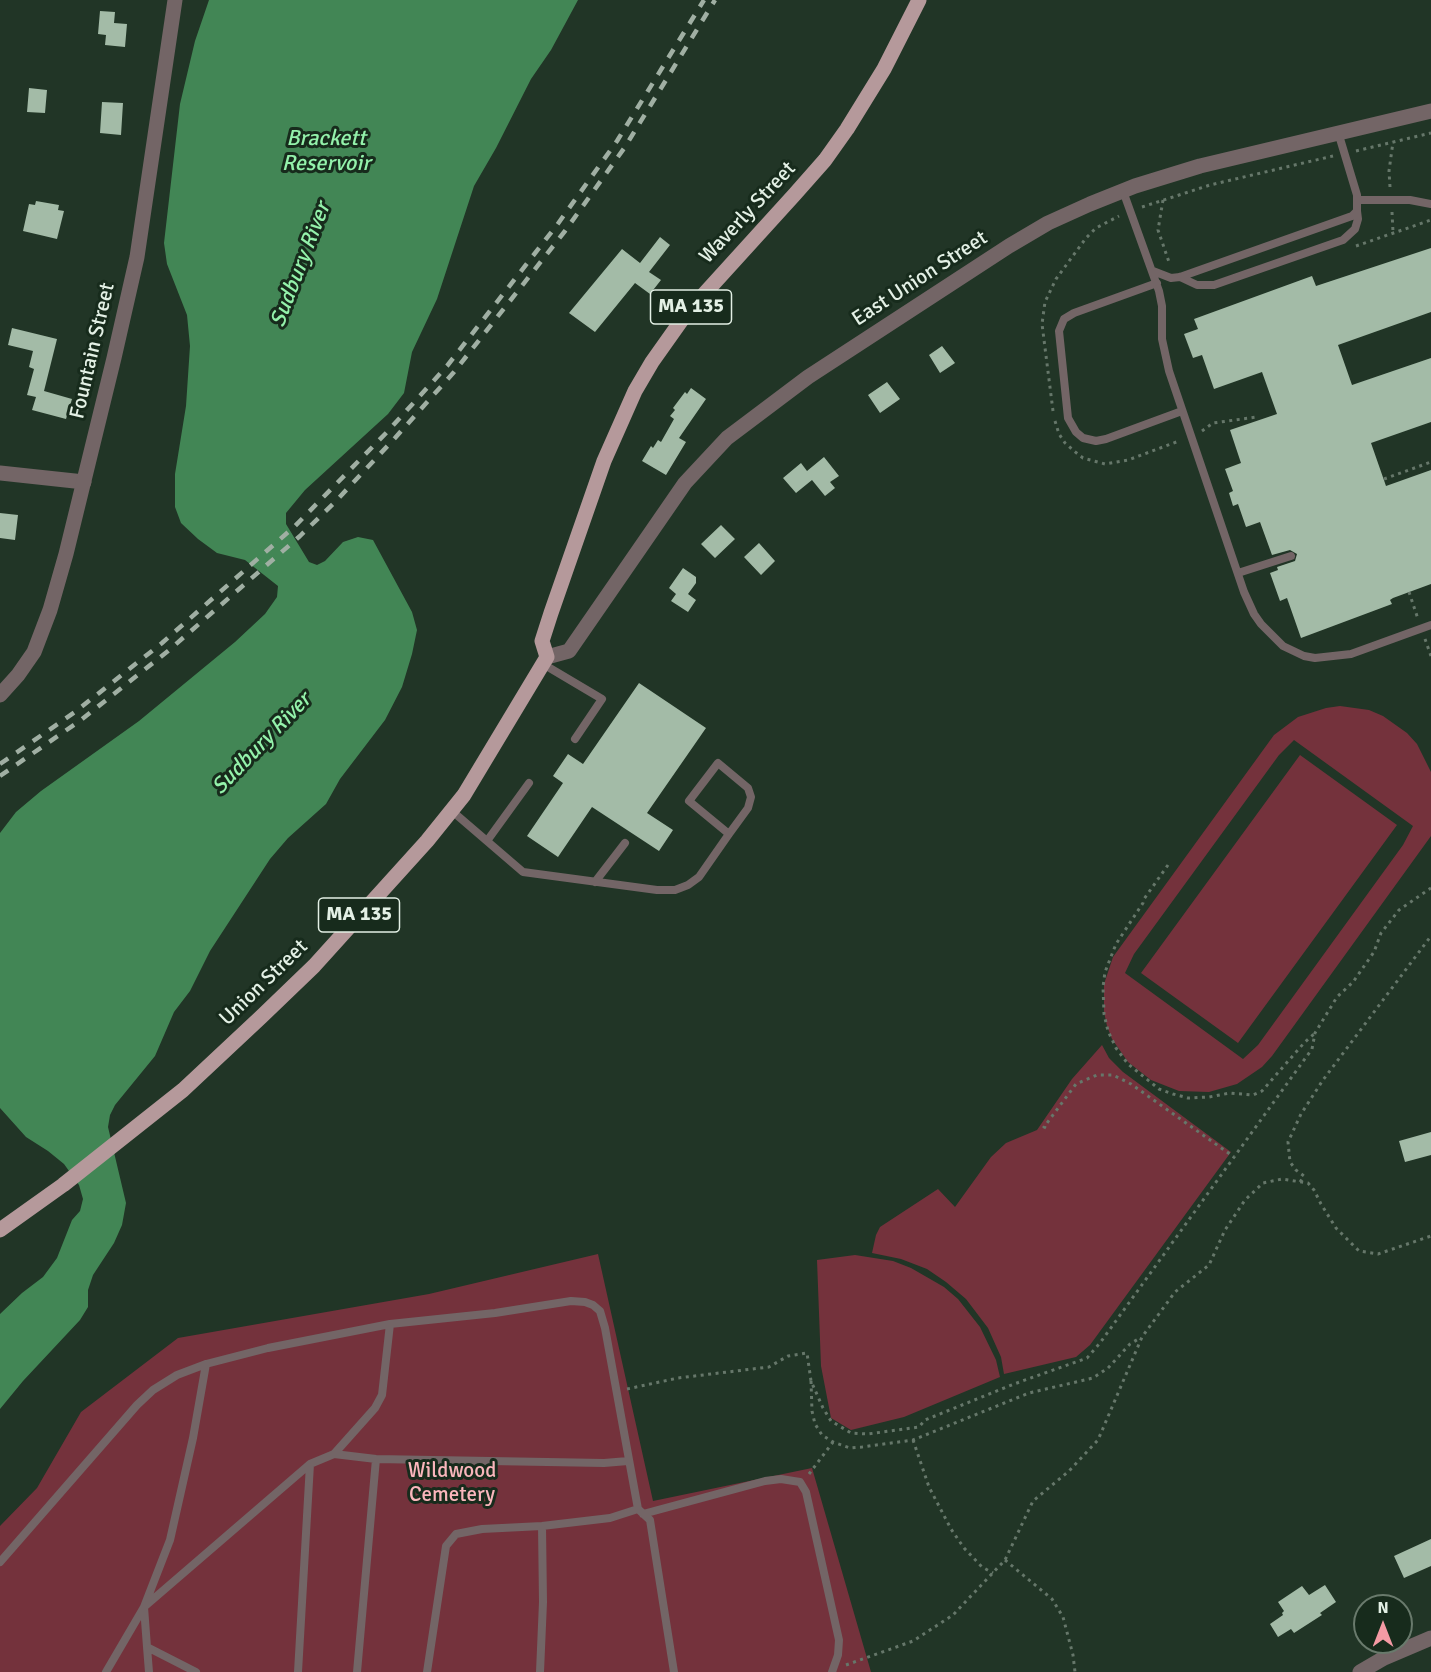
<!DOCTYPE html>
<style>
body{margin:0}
#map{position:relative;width:1431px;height:1672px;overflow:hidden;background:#213526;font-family:Signika,sans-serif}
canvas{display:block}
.north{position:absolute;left:1353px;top:1594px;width:60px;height:60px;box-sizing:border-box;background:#172b1c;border:2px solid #697a6c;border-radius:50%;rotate:0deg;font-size:16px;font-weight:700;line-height:24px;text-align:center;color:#e3f0e5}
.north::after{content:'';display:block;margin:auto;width:21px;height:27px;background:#f49aa4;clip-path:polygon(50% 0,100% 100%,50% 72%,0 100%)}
</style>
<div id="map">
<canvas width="1431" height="1672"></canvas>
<div class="north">N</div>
</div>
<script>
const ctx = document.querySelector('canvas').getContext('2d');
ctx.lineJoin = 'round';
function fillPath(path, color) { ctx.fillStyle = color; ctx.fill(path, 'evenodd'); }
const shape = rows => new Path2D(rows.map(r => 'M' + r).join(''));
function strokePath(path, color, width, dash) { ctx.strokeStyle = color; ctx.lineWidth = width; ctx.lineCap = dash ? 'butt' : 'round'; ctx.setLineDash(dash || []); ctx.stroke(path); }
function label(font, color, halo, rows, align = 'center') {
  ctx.font = font + ' Signika,sans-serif'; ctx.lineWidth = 6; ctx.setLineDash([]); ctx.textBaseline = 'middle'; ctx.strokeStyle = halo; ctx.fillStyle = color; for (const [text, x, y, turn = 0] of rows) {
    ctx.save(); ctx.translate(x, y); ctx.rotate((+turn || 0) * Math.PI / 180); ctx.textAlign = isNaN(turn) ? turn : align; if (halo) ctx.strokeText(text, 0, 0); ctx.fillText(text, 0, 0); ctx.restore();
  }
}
const green = shape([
 [1340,706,1369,710,1383,716,1407,733,1417,744,1431,772,1431,836,1272,1056,1262,1067,1237,1084,1209,1092,1179,1091,1151,1080,1128,1062,1112,1039,1107,1026,1104,1012,1104,984,1113,957,1274,735,1298,717,1326,708],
 [1294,740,1413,826,1403,845,1258,1045,1243,1059,1125,973,1134,954,1279,755],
 [1300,755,1397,825,1238,1043,1141,973],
 [1102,1045,1109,1058,1123,1072,1231,1152,1090,1345,1076,1357,1004,1374,1001,1357,988,1328,966,1299,946,1282,927,1269,901,1259,872,1253,876,1235,880,1227,938,1189,955,1207,991,1157,1006,1143,1037,1130,1072,1079],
 [598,1254,653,1501,812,1468,871,1672,0,1672,0,1526,37,1488,81,1412,178,1338,429,1294],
 [855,1255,893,1261,911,1268,944,1287,958,1299,980,1327,996,1360,1000,1377,904,1417,851,1430,831,1418,821,1366,817,1260]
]);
const water = shape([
 [209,0,578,0,551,50,531,79,496,148,474,186,437,299,412,352,404,393,388,414,305,490,286,513,286,524,309,562,317,565,325,561,343,542,358,537,373,540,412,612,417,630,412,654,402,687,385,720,340,779,326,804,288,838,270,859,210,951,190,991,174,1012,155,1056,115,1105,110,1115,108,1127,126,1203,122,1225,114,1243,93,1275,88,1290,88,1307,80,1320,23,1381,0,1409,0,1314,22,1293,43,1277,57,1258,72,1220,80,1211,83,1199,79,1185,64,1164,48,1151,26,1137,0,1108,0,833,16,812,41,791,139,721,235,642,265,614,277,597,278,586,245,560,217,553,198,539,181,523,175,507,175,474,186,406,190,346,187,315,167,264,164,243,180,104,195,41]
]);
const building = shape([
 [100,11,115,12,114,23,127,24,125,47,105,45,106,35,98,34],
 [29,88,47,90,45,113,27,112],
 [102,102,123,103,121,135,100,133],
 [36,201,59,205,58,210,64,211,57,239,23,231,29,204,35,205],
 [660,237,670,245,649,272,661,280,650,294,635,283,595,332,569,313,622,249,640,263],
 [1431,248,1431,312,1338,345,1352,385,1431,358,1431,422,1371,443,1386,486,1431,470,1431,584,1393,598,1390,600,1392,604,1301,638,1287,598,1280,601,1270,573,1278,570,1277,567,1295,561,1297,554,1290,550,1272,555,1260,522,1246,527,1238,504,1233,506,1229,493,1233,491,1225,469,1241,463,1230,430,1277,414,1262,372,1214,389,1202,355,1193,358,1184,334,1198,329,1194,319,1312,276,1316,286],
 [12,328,57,339,44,391,72,399,66,419,32,410,36,397,27,395,34,369,29,367,33,351,8,345],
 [942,346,955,363,940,373,929,355],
 [887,382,900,399,880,413,868,395],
 [691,388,706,399,679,438,686,442,666,475,642,461,651,446,653,448,658,440,661,442,674,419,670,416,675,410,673,408,685,392,687,394],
 [824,457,839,476,830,482,835,488,825,496,812,480,796,493,783,478,801,463,807,471],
 [0,513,18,515,15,540,0,538],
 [721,525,735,539,715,558,701,544],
 [759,543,775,561,761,575,744,557],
 [683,568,696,577,696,583,688,594,696,600,688,612,671,601,676,594,669,588],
 [639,683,706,728,647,813,673,830,659,851,592,807,558,857,527,836,563,783,553,776,568,754,583,764],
 [1431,1132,1431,1155,1405,1162,1399,1141],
 [1431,1539,1431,1566,1404,1578,1394,1556],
 [1325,1585,1336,1602,1320,1613,1322,1615,1294,1633,1291,1629,1278,1637,1270,1624,1283,1615,1282,1613,1284,1611,1278,1602,1302,1586,1309,1595]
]);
const path = shape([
 [1356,151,1431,133],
 [1390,187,1389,171,1393,142],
 [1163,200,1158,230,1170,265],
 [1142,207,1210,185,1333,156],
 [1392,212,1393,232],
 [1356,246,1431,220],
 [1053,411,1042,324,1045,302,1056,279,1086,238,1096,228,1119,216],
 [1055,421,1059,434,1065,443,1074,451,1083,458,1105,464,1128,460,1179,441],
 [1202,431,1213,423,1257,417],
 [1384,479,1431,462],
 [1409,592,1418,619],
 [1425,639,1431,656],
 [1168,865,1144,899,1143,903,1116,944,1105,972,1103,987,1104,1014,1108,1031,1116,1048,1128,1064,1159,1089,1173,1094,1188,1098,1209,1097,1230,1093,1253,1095,1262,1091,1304,1043,1314,1034],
 [1046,1128,1044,1127,1076,1084,1097,1075,1113,1075,1131,1084,1234,1157],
 [1300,1182,1304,1176,1296,1170,1290,1162,1288,1142,1301,1114,1323,1080,1431,936],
 [811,1381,812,1411,815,1424,822,1435,833,1442,850,1448,862,1447,913,1440,1029,1393,1093,1378,1108,1368,1130,1344,1140,1338],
 [627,1389,678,1378,769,1367,788,1356,807,1353,811,1381,823,1408,831,1421,851,1433,868,1434,919,1427,925,1420,1014,1384,1087,1358,1100,1343,1312,1049,1315,1033,1337,997,1353,982,1374,952,1381,933,1399,910,1431,888],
 [913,1440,929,1487,951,1529,964,1548,982,1567,993,1573],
 [809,1474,833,1442],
 [1005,1560,1052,1599,1063,1617,1073,1655,1075,1672],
 [846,1665,913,1641,953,1615,1005,1560,1033,1501,1069,1471,1098,1440,1142,1337,1175,1292,1209,1265,1225,1230,1245,1200,1263,1183,1282,1179,1308,1183,1314,1190,1321,1204,1336,1228,1359,1251,1378,1254,1431,1236]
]);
const service = shape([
 [1123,191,1159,291,1162,306,1162,339,1169,371,1244,592,1254,614,1261,624,1283,646,1304,656,1315,658,1351,654,1431,625],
 [1358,200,1410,200,1431,204],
 [1153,271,1171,278,1180,277,1352,216,1357,211,1357,195,1338,132],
 [1180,277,1197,285,1214,285,1343,240,1355,229,1358,219,1357,211],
 [1157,283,1074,313,1064,319,1059,331,1068,418,1076,432,1083,438,1096,441,1106,439,1182,411],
 [1238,573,1291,556],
 [543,664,602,699,575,739],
 [452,811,523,872,657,890,675,890,688,885,699,877,729,834,748,808,751,797,748,788,718,763,689,801,729,834],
 [487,841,529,783],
 [595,882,625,843],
 [206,1364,193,1438,170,1540,144,1607,310,1464],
 [334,1454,376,1459,604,1463,628,1461],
 [643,1514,765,1481,781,1479,800,1482,806,1492,839,1640,838,1655,832,1672],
 [0,1562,137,1405,153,1390,177,1375,206,1364,268,1348,390,1324,495,1313,571,1301,585,1302,593,1305,600,1311,605,1328,638,1509,650,1520,674,1672],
 [106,1672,144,1607,147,1647],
 [149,1672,147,1647,196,1672],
 [298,1672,310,1464,334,1454,375,1408,382,1395,390,1324],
 [357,1672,376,1459],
 [427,1672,446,1546,456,1534,482,1529,542,1526,610,1518,638,1509],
 [540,1672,543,1602,542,1526]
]);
const minor = shape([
 [0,473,84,482],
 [1360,1672,1384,1658,1431,1638]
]);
const tertiary = shape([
 [547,657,569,651,685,483,727,438,808,377,1009,246,1048,223,1090,204,1135,186,1200,166,1431,111],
 [0,695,18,675,34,652,50,610,66,554,114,358,137,257,175,0]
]);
const primary = shape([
 [0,1230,63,1185,183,1090,261,1017,314,966,427,841,464,795,547,657,542,641,551,613,604,461,635,391,652,362,686,314,795,194,825,160,847,129,884,69,919,0]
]);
const rail = shape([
 [0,764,75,712,162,643,295,526,388,431,447,366,557,225,617,141,704,0],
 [0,776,81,720,168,651,300,536,335,502,395,438,454,372,565,231,625,147,715,0]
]);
const shields = [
 [691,307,81],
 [359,915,81]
];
const shieldNames = [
 ["MA 135",691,307],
 ["MA 135",359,915]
];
const streetNames = [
 ["Waverly Street",748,213,-47],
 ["East Union Street",920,279,-33],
 ["Fountain Street",93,351,-77],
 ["Union Street",264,983,-44]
];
const parkNames = [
 ["Wildwood",452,1471],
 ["Cemetery",452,1495]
];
const waterNames = [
 ["Brackett",326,139],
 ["Reservoir",326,164],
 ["Sudbury River",301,265,-69],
 ["Sudbury River",262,744,-46]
];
fillPath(green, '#74323c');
fillPath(water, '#428655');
fillPath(building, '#a3bba7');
strokePath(path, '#66776a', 3, [3, 4.5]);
strokePath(service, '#736566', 8);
strokePath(minor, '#736566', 15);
strokePath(tertiary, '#736566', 15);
strokePath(primary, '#b5999b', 15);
strokePath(rail, '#a0afa3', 4.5, [10, 10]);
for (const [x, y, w] of shields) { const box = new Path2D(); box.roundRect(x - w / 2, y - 17, w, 34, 4.5); ctx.fillStyle = '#172b1c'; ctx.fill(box); strokePath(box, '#e3f0e5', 1.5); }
label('bold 20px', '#e3f0e5', null, shieldNames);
label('21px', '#e3f0e5', '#172b1c', streetNames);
label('21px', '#fab6bc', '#172b1c', parkNames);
label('italic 22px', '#94f2ab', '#172b1c', waterNames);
</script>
